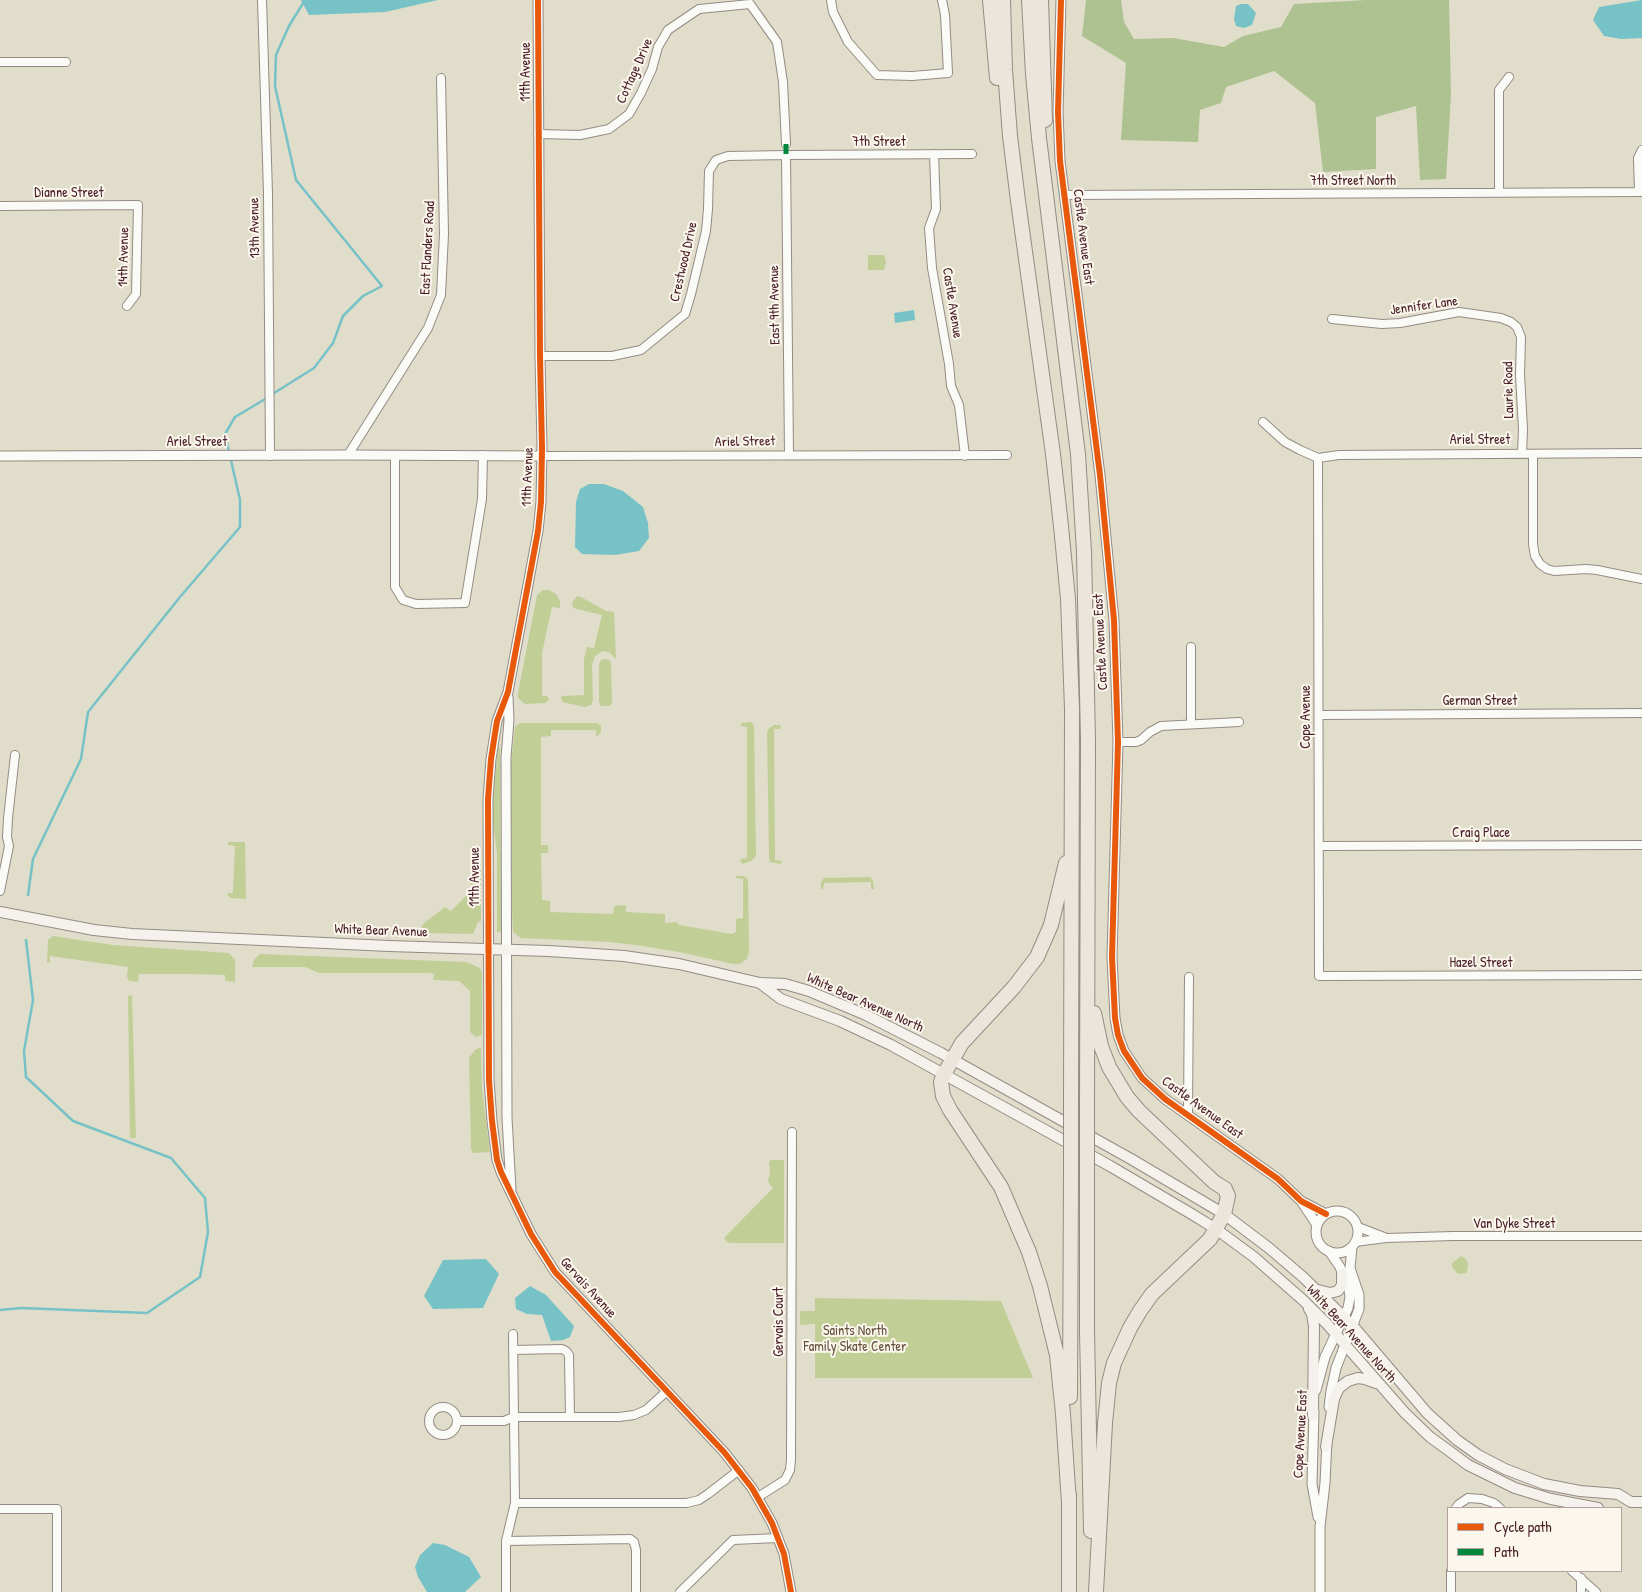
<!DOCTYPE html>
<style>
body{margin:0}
#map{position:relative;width:1642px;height:1592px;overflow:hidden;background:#e1ddcb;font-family:"Patrick Hand",sans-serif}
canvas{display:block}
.legend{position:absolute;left:1447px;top:1507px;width:175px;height:65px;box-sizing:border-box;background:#fbf7ec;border:1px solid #b4a19f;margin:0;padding:6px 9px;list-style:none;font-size:15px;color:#4a1f2b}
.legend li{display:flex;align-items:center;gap:10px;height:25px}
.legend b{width:25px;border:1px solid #b4a19f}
</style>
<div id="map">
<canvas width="1642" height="1592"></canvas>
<ul class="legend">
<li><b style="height:6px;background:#e8590c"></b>Cycle path</li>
<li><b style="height:6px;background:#00873e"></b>Path</li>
</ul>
</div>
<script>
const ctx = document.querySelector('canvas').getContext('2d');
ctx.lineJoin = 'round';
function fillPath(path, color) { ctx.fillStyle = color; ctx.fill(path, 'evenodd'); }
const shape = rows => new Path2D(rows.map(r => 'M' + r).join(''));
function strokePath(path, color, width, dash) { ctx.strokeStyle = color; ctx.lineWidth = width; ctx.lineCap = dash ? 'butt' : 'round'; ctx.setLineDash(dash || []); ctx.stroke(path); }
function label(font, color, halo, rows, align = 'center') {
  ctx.font = font + ' "Patrick Hand",sans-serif'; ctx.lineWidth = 4; ctx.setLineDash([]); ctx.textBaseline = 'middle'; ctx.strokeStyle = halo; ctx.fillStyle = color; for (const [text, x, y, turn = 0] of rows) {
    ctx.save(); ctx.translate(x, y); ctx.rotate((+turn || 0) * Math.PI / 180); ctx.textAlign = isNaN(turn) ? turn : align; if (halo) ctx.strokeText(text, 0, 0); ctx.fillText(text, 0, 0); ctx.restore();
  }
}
const green = shape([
 [868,255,884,255,886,261,884,270,868,270],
 [543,590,549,590,556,594,560,601,560,608,552,607,542,653,542,696,547,696,549,699,546,703,525,704,518,698,518,693,537,595],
 [577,596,581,597,606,611,614,612,616,659,609,652,603,651,595,656,592,665,593,700,591,705,585,707,562,702,561,696,584,695,584,659,587,647,594,648,602,615,573,608,572,603],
 [605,659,609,660,611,663,612,703,610,706,601,706,599,702,599,664,601,660],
 [751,722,754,726,756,856,751,861,743,864,740,862,741,859,747,858,747,727,741,726,741,723],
 [520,723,596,723,601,725,601,732,598,736,596,736,596,730,551,730,551,736,541,737,541,845,548,845,548,853,541,853,542,900,550,901,550,912,613,914,614,906,626,905,626,912,665,914,665,923,677,922,679,925,732,934,736,932,736,919,743,918,743,879,736,878,736,876,744,876,748,879,749,951,747,959,739,964,733,964,684,953,643,946,609,942,521,938,513,932,512,909,511,764,515,727],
 [774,725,780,725,781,727,780,729,774,729,775,860,782,861,781,864,770,862,769,857,767,732,769,728],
 [498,747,500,748,501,932,497,932,497,853,493,822,493,800],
 [228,842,245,842,246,899,231,898,227,895,228,893,233,893,235,846,228,845],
 [470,846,478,847,481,851,481,921,478,922,473,934,423,933,421,929,423,924,445,907,451,911,471,891],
 [870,877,873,881,874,889,871,889,871,882,824,883,823,889,821,889,821,882,824,878],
 [53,936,113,945,229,953,235,960,235,982,225,981,225,975,192,974,139,974,138,982,129,981,127,977,128,967,50,956,50,963,47,962,48,940],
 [260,954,466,962,478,967,481,970,482,974,482,1035,476,1037,470,1032,470,991,459,981,433,980,434,974,430,973,319,973,305,967,252,967,254,960],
 [132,995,136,1138,130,1138,128,996],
 [481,1047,482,1089,490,1152,473,1153,471,1149,469,1058,475,1050],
 [771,1160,784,1160,784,1243,731,1243,727,1242,724,1238,773,1188,768,1182,770,1172,769,1162],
 [1461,1256,1466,1259,1468,1264,1467,1273,1458,1274,1452,1267,1452,1263],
 [815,1298,1001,1301,1033,1378,815,1378,815,1324,800,1325,800,1312,801,1311,815,1311]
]);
const forest = shape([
 [1086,0,1121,0,1124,22,1134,39,1173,38,1224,47,1243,36,1281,27,1294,4,1366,0,1449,0,1451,95,1446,179,1420,180,1416,106,1376,117,1376,169,1323,172,1315,103,1274,71,1226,87,1221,103,1200,110,1198,142,1121,140,1126,63,1082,36]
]);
const water = shape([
 [301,0,438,0,385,12,309,15],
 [1642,0,1642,38,1621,39,1604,36,1593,20,1599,7],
 [1241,4,1248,4,1256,13,1252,25,1244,28,1236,26,1234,19,1236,6],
 [914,310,915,320,895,323,894,313],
 [589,484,604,484,623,491,643,507,648,523,649,538,639,551,615,555,582,554,575,547,576,502,580,489],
 [486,1259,499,1274,483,1308,433,1309,424,1296,443,1260],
 [530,1286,546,1295,574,1326,570,1337,563,1340,551,1341,542,1315,527,1314,516,1309,515,1298],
 [433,1543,445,1545,469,1557,481,1577,465,1592,427,1592,418,1577,415,1567,420,1555]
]);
const stream = shape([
 [271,395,314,368,333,343,343,316,363,296,382,286,296,180,275,86,276,55,289,26,305,0],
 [28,895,33,859,81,759,88,712,180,597,240,527,240,500,225,434,235,417,267,398],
 [0,1310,21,1308,147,1313,200,1277,208,1232,205,1198,171,1158,73,1121,26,1077,24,1051,33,1000,26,940]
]);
const minor = shape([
 [262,0,268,193,270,456],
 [831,0,833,12,848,42,877,75,912,76,948,73,945,15,942,0],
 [750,4,777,42,783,82,786,144],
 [0,62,66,62],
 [538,134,580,135,609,129,629,114,641,93,652,69,658,47,668,30,699,9,750,4],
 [934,154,936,209,929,228,932,268,949,364,951,386,959,405,965,456],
 [786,155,789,454],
 [1499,192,1499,90,1509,77],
 [1639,192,1638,158,1642,150],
 [1065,195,1642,192],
 [0,206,138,205,136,294,127,306],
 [1332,319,1382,324,1400,323,1459,312,1501,318,1511,322,1517,327,1521,337,1520,375,1523,429,1522,454],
 [540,356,612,356,641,350,685,314,691,294,706,231,708,209,709,171,716,160,728,156,786,155,972,154],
 [1263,422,1285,442,1300,450,1318,458,1339,455,1642,453],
 [1533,454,1533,544,1535,556,1540,564,1547,569,1554,571,1586,569,1597,570,1642,579],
 [348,455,428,328,441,295,444,234,441,78],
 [395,455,395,587,403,600,416,604,465,603,482,499,483,455],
 [542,456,1007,455],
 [1318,458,1319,976,1642,975],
 [1191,647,1191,724],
 [1319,715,1642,713],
 [1118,742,1136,742,1141,740,1150,732,1161,726,1239,722],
 [1319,846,1642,845],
 [0,891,9,846,7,837,8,818,15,755],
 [1188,1115,1189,977],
 [1358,1227,1384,1237],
 [1355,1242,1386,1238,1453,1236,1642,1236],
 [513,1350,562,1349,566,1351,569,1355,570,1417],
 '429 1421a14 14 0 1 1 28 0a14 14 0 1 1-28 0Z',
 [457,1421,504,1421,514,1417,619,1417,634,1415,646,1410,667,1391],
 [758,1497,785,1480,790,1470,791,1460,792,1132],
 [515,1503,687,1503,699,1500,708,1494,739,1470],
 [1456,1508,1459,1504,1468,1498,1482,1499,1494,1503,1500,1508],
 [0,1509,57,1509,57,1592],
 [506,1541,630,1539,634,1542,636,1550,636,1592],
 [1572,1571,1596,1592],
 [506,1592,506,1541,515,1503,513,1334],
 [680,1592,733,1540,778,1538],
 [1451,1592,1451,1571],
 [1581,1592,1581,1578]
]);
const tertiary = shape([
 [538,0,540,356,542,448,541,502,538,531,508,692,497,721,491,759,488,799,489,1080,492,1121,497,1160,501,1172,531,1234,555,1272,724,1452,752,1488,772,1523,784,1554,791,1592],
 [1061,0,1058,112,1060,161,1100,475,1114,620,1118,742,1112,957,1115,1018,1118,1035,1124,1051,1142,1078,1165,1099,1278,1179,1301,1201,1326,1214],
 [0,456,348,455,542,456],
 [508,697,509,720,506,757,507,1118,511,1189],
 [1301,1201,1317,1225],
 '1316 1232a21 21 0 1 1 42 0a21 21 0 1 1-42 0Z',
 [1316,1390,1325,1357,1348,1308,1350,1297,1349,1290,1340,1267,1329,1251],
 [1329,1407,1331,1391,1336,1368,1359,1309,1359,1295,1350,1268,1352,1247],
 [1314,1411,1312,1484,1318,1517],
 [1320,1592,1320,1527,1325,1483,1327,1440]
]);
const secondary = shape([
 [0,912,94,930,132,934,389,946,549,951,624,956,679,964,760,983,785,984,809,991,866,1015,941,1053,1131,1159,1224,1214,1269,1248,1303,1277,1353,1326,1427,1413,1457,1440,1478,1455,1505,1469,1544,1484,1580,1491,1618,1494,1631,1502,1642,1502],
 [760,983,781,999,840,1021,891,1045,1110,1166,1190,1213,1216,1229,1254,1257,1304,1301,1327,1324,1405,1413,1430,1437,1448,1450,1468,1465,1515,1488,1551,1499,1598,1508],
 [1318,1290,1330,1293,1338,1291,1342,1285,1342,1274],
 [1309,1309,1312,1314,1314,1326,1313,1416],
 [1326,1447,1334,1399,1339,1388,1348,1381,1358,1378,1365,1379,1376,1383]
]);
const motorway = shape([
 [990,0,997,78],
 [1003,0,1005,70,1010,136,1018,201,1053,454,1061,526,1068,599,1072,709,1071,1099],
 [1029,0,1033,74,1039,138,1078,454,1084,552,1088,740,1087,1108],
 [1041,0,1045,120],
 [1066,863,1051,925,1037,957,1014,987,962,1043,944,1074,941,1082,943,1096,950,1110,1001,1187,1029,1252,1040,1286,1057,1355,1063,1414,1069,1503],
 [1094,1013,1101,1046,1109,1067,1127,1097,1139,1111,1214,1182,1225,1189,1228,1196,1224,1214,1210,1239,1152,1294,1140,1311,1130,1328,1114,1363,1109,1383,1105,1423,1096,1592],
 [1087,1181,1087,1331,1091,1531],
 [1070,1397,1071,1173],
 [1069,1592,1069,1494]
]);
const motorwayBridge = shape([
 [1071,1173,1071,1099],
 [1087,1181,1087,1108]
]);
const quiet = shape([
 [786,144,786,155]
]);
const cycleway = shape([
 [538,0,540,356,542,448,541,502,538,531,508,692,497,721,491,759,488,799,489,1080,492,1121,497,1160,501,1172,531,1234,555,1272,724,1452,752,1488,772,1523,784,1554,791,1592],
 [1061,0,1058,112,1060,161,1100,475,1114,620,1118,742,1112,957,1115,1018,1118,1035,1124,1051,1142,1078,1165,1099,1278,1179,1301,1201,1326,1214]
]);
const streetNames = [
 ["Cottage Drive",635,71,-66],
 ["11th Avenue",526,72,-90],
 ["7th Street",879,142],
 ["7th Street North",1353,181],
 ["Dianne Street",69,193],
 ["13th Avenue",255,228,-91],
 ["Castle Avenue East",1083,237,83],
 ["East Flanders Road",428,248,-87],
 ["14th Avenue",124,257,-89],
 ["Crestwood Drive",684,262,-77],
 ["Castle Avenue",952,303,81],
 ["East 9th Avenue",775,305,-91],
 ["Jennifer Lane",1424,306,-8],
 ["Laurie Road",1509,390,-91],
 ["Ariel Street",1480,440],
 ["Ariel Street",197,442],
 ["Ariel Street",745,442,-1],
 ["11th Avenue",528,477,-88],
 ["Castle Avenue East",1101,642,-93],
 ["German Street",1480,701],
 ["Cope Avenue",1306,717,-90],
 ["Craig Place",1481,833],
 ["11th Avenue",475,877,-90],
 ["White Bear Avenue",381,931,2],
 ["Hazel Street",1481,963],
 ["White Bear Avenue North",865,1003,24],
 ["Castle Avenue East",1202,1108,36],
 ["Van Dyke Street",1514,1224],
 ["Gervais Avenue",588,1288,48],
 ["Gervais Court",779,1322,-90],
 ["White Bear Avenue North",1351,1334,48],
 ["Cope Avenue East",1301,1434,-87]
];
const parkNames = [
 ["Saints North",855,1331],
 ["Family Skate Center",855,1347]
];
fillPath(green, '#c1cf97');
fillPath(forest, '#aec190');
fillPath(water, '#77c2c7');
strokePath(stream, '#77c2c7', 2.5);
strokePath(minor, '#958b84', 10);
strokePath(tertiary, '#958b84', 11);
strokePath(secondary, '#958b84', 12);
strokePath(motorway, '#958b84', 16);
strokePath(minor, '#fafaf7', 8);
strokePath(tertiary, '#fafaf7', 9);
strokePath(secondary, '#f5f1ec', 10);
strokePath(motorway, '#ece5db', 14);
strokePath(motorwayBridge, '#958b84', 16, []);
strokePath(motorwayBridge, '#ece5db', 14);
strokePath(quiet, '#00873e', 5, [10, 5]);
strokePath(cycleway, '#e8590c', 6);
label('14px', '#4a1f2b', '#fbf7ec', streetNames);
label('14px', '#66513e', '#fbf7ec', parkNames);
</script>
